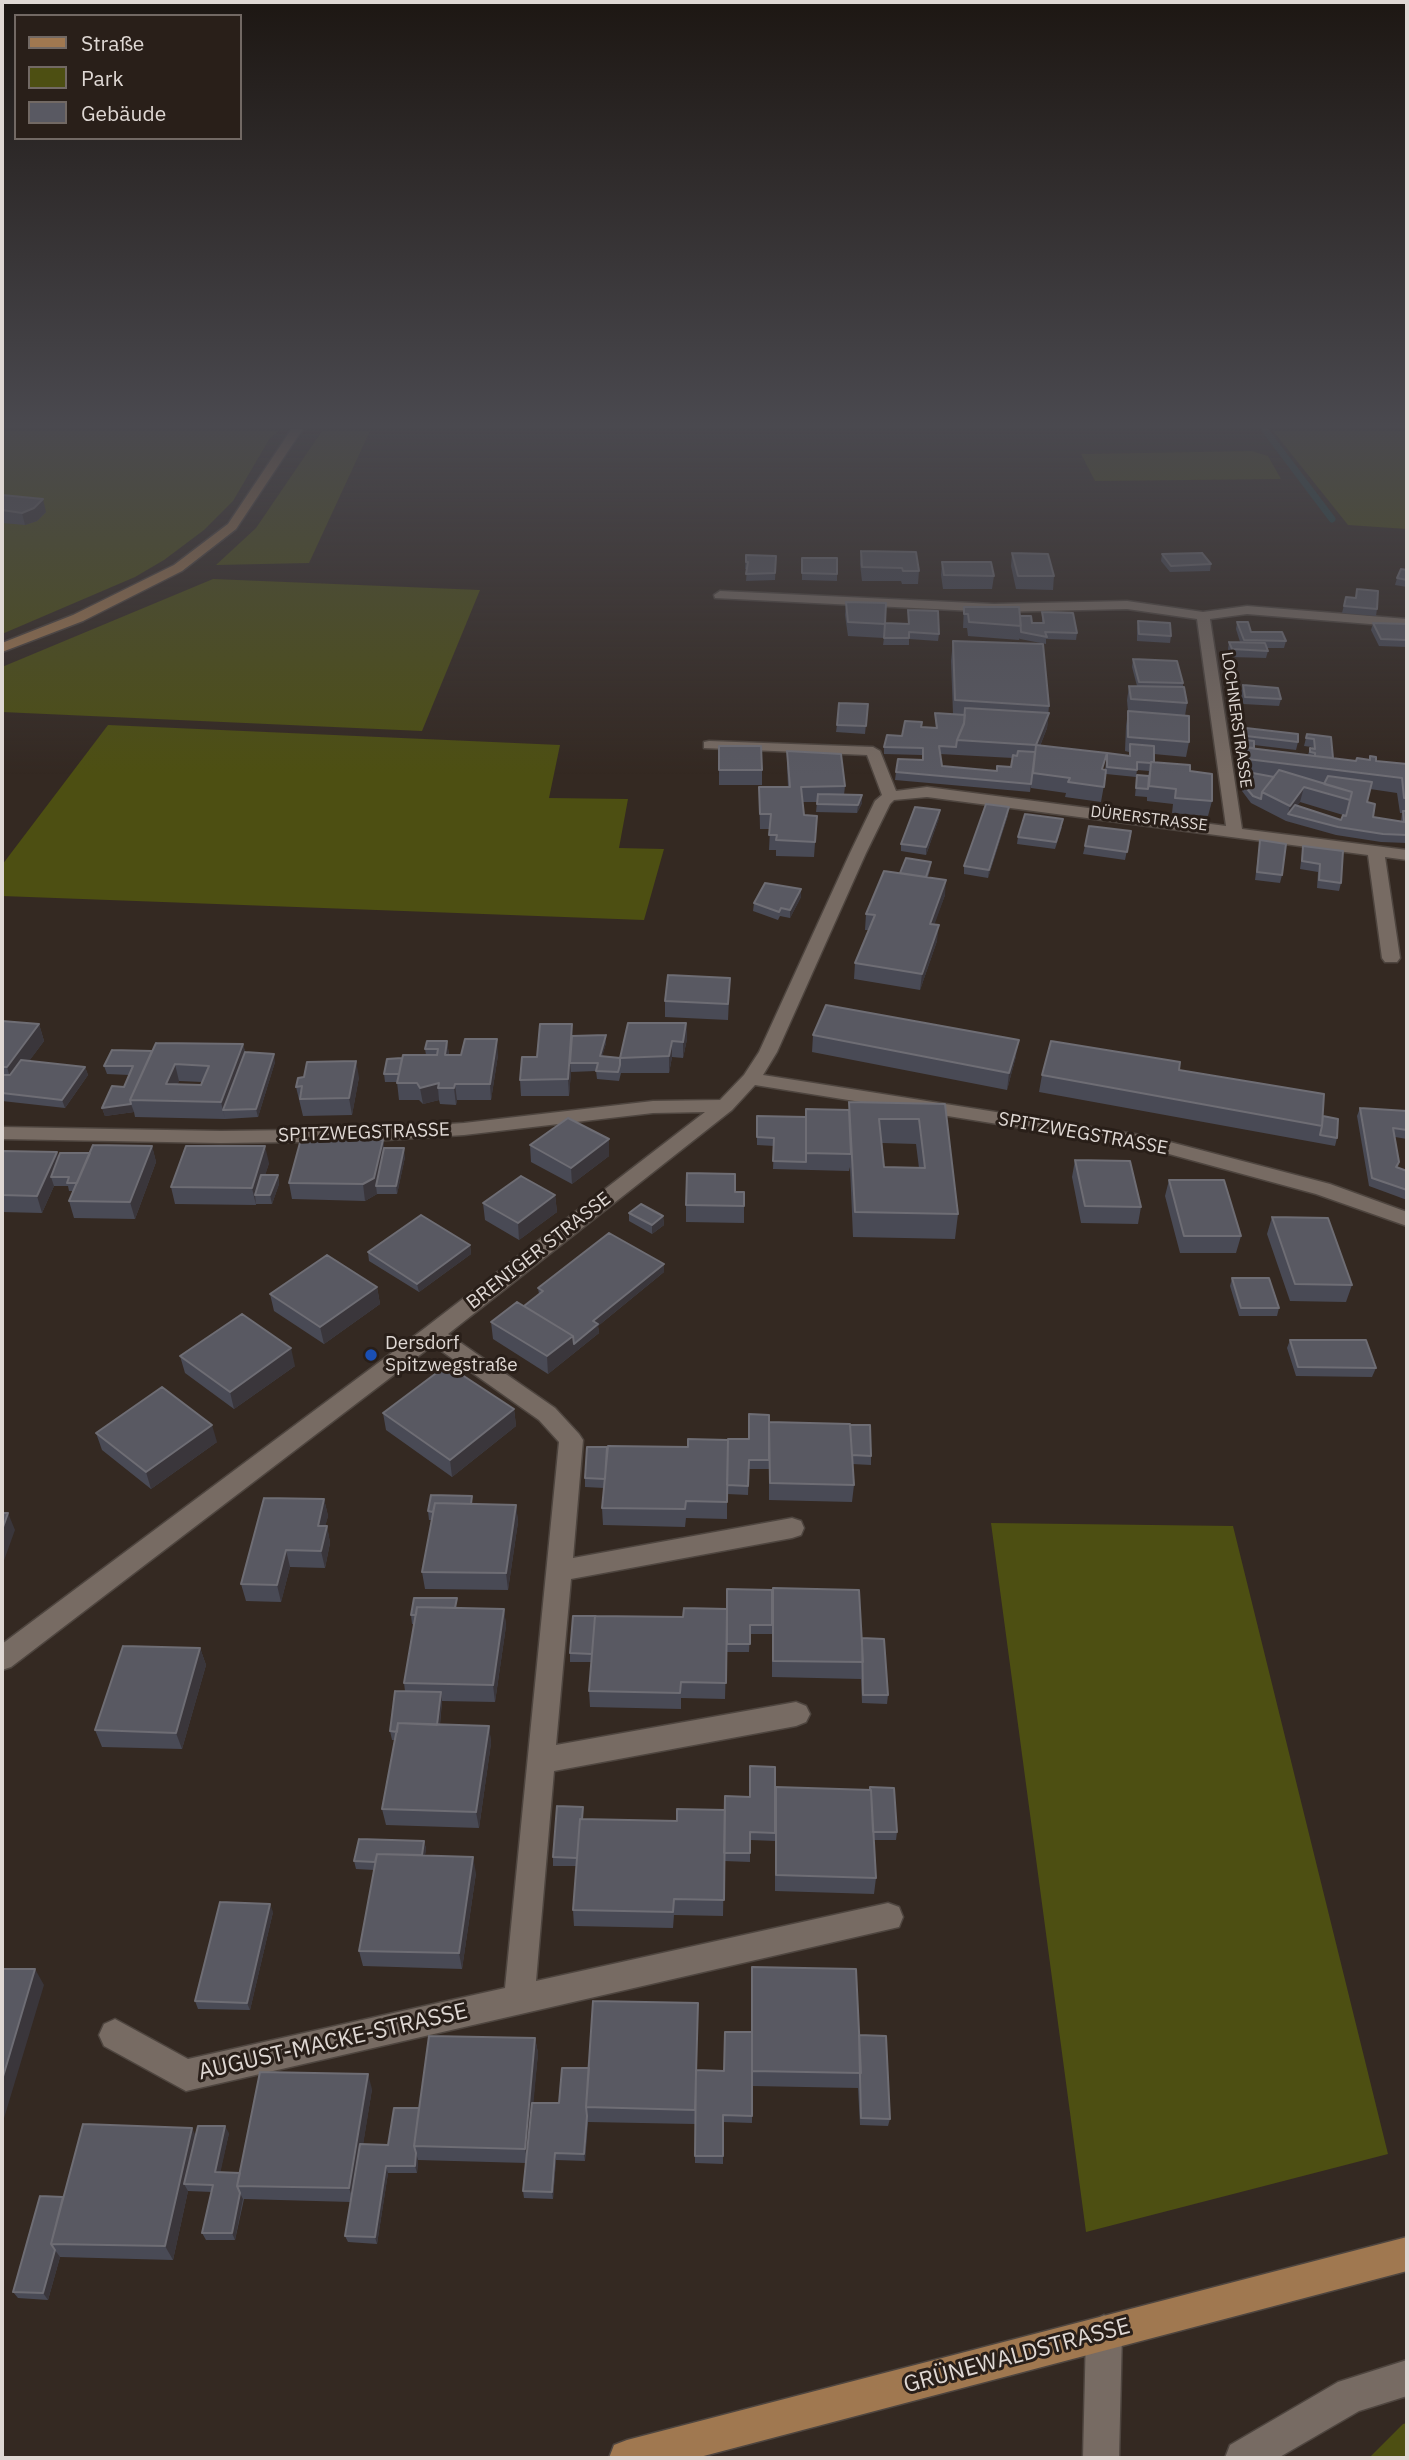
<!DOCTYPE html>
<meta charset="utf-8">
<style>
body{margin:0}
#map{position:relative;width:1409px;height:2460px;overflow:hidden;background:#342922;font-family:"IBM Plex Sans",sans-serif}
canvas{display:block}
.frame{position:absolute;inset:0;border:4px solid #dfd8d4;pointer-events:none}
.legend{position:absolute;left:14px;top:14px;width:228px;height:126px;box-sizing:border-box;background:#291f19;border:2px solid #726964;margin:0;padding:9px 12px;list-style:none;font-size:21px;color:#dfd8d4}
.legend li{display:flex;align-items:center;gap:14px;height:35px}
.legend b{width:35px;border:2px solid #726964}
</style>
<div id="map">
<canvas width="1409" height="2460"></canvas>
<div class="frame"></div>
<ul class="legend">
<li><b style="height:9px;background:#a07850"></b>Straße</li>
<li><b style="height:19px;background:#4d4f12"></b>Park</li>
<li><b style="height:19px;background:#595962"></b>Gebäude</li>
</ul>
</div>
<script>
const ctx = document.querySelector('canvas').getContext('2d');
ctx.lineJoin = 'round';
function fillPath(path, color) { ctx.fillStyle = color; ctx.fill(path, 'evenodd'); }
const shape = rows => new Path2D(rows.map(r => 'M' + r).join(''));
function strokePath(path, color, width, dash) { ctx.strokeStyle = color; ctx.lineWidth = width; ctx.lineCap = dash ? 'butt' : 'round'; ctx.setLineDash(dash || []); ctx.stroke(path); }
function label(font, color, halo, rows, align = 'center') {
  ctx.font = font + ' "IBM Plex Sans",sans-serif'; ctx.lineWidth = 6; ctx.setLineDash([]); ctx.textBaseline = 'middle'; ctx.strokeStyle = halo; ctx.fillStyle = color; for (const [text, x, y, turn = 0] of rows) {
    ctx.save(); ctx.translate(x, y); ctx.rotate((+turn || 0) * Math.PI / 180); ctx.textAlign = isNaN(turn) ? turn : align; if (halo) ctx.strokeText(text, 0, 0); ctx.fillText(text, 0, 0); ctx.restore();
  }
}
const green = shape([
 [2,431,279,431,270,438,233,501,204,530,164,560,135,577,2,634],
 [322,431,370,431,309,563,216,565,256,528],
 [1273,431,1407,431,1407,529,1348,525],
 [1252,451,1268,456,1281,479,1095,481,1081,454],
 [213,579,480,590,422,731,2,712,2,667],
 [108,725,560,745,549,798,628,799,619,848,664,849,644,920,2,896,2,865],
 [991,1523,1233,1526,1388,2154,1086,2232],
 [1407,2423,1407,2458,1369,2458,1403,2424]
]);
const stream = shape([
 [1265,430,1332,519]
]);
const minor = shape([
 [720,591,994,604,1127,601,1203,612,1247,606,1407,619,1407,627,1247,614,1210,619,1242,829,1407,850,1407,860,1385,857,1400,958,1397,962,1385,962,1382,958,1368,855,927,797,894,800,890,804,866,853,777,1052,763,1075,1147,1136,1330,1184,1407,1212,1407,1226,1316,1194,1147,1148,755,1085,732,1110,448,1334,555,1408,579,1434,583,1440,573,1558,792,1518,801,1521,804,1528,801,1535,792,1538,571,1579,556,1745,796,1702,806,1706,810,1714,806,1722,796,1726,554,1771,536,1981,888,1903,899,1907,903,1917,899,1927,186,2091,104,2046,99,2035,104,2024,115,2019,188,2059,505,1988,559,1442,539,1420,433,1345,11,1667,2,1670,2,1644,425,1328,705,1112,653,1113,464,1135,371,1141,221,1143,2,1139,2,1127,221,1131,371,1129,464,1123,653,1101,720,1100,744,1075,759,1052,850,853,875,801,882,795,867,755,704,748,704,742,709,741,873,747,880,751,896,791,927,787,1226,826,1197,619,1127,609,994,612,715,598,714,595,720,591],
 [1104,2315,1116,2321,1122,2333,1119,2458,1083,2458,1086,2333,1092,2321,1104,2315],
 [1407,2360,1407,2396,1359,2411,1278,2458,1225,2458,1230,2445,1338,2382,1407,2360]
]);
const major = shape([
 [291,430,302,430,236,529,182,571,83,621,2,652,2,643,73,615,174,565,228,524,291,430],
 [1407,2237,1407,2271,696,2458,609,2458,614,2445,627,2440,1407,2237]
]);
const wall = shape([
 [2,495,46,512,37,521,25,525,2,523],
 [861,551,919,571,918,584,902,584,901,581,862,581,860,564],
 [1012,553,1054,576,1053,590,1016,589,1011,566],
 [1162,554,1211,564,1210,571,1170,572,1161,561],
 [746,555,776,556,775,580,746,581,747,569,745,569],
 [802,558,837,574,837,581,802,580],
 [942,562,994,576,992,589,943,589,941,575],
 [1407,570,1407,587,1395,585,1397,578],
 [1357,589,1377,609,1376,616,1342,613,1346,597,1355,598],
 [1407,600,1407,618,1405,618,1405,606],
 [846,602,885,623,908,624,908,610,939,634,938,641,909,639,909,645,883,645,884,638,848,636,845,615],
 [964,607,1020,616,1032,623,1042,623,1042,612,1077,633,1076,640,1046,639,1046,644,1020,639,1020,638,1019,640,968,636,967,628,963,628],
 [1138,621,1171,636,1170,643,1137,641,1137,628],
 [1237,622,1251,632,1286,641,1284,648,1267,648,1268,651,1266,658,1231,657,1228,649,1229,642,1240,642,1236,629],
 [1373,623,1407,624,1407,647,1379,646,1371,630],
 [953,641,1049,706,1047,728,1040,746,1104,770,1105,770,1107,753,1129,755,1129,752,1125,751,1126,726,1128,712,1127,700,1129,686,1137,686,1132,667,1133,659,1183,683,1183,687,1187,703,1185,716,1189,742,1186,757,1154,754,1154,762,1190,771,1212,801,1208,816,1172,813,1173,804,1147,801,1147,797,1135,796,1137,775,1148,776,1149,771,1137,770,1136,777,1106,774,1101,802,1065,797,1066,793,1031,788,1031,785,1030,792,895,780,896,772,922,760,922,755,884,754,884,747,902,736,921,727,936,728,935,713,953,714,951,661],
 [940,754,1013,758,1011,767,997,771,942,766],
 [1243,685,1281,699,1279,706,1243,704,1241,693],
 [868,704,865,734,836,732,837,725],
 [1246,728,1298,742,1296,750,1254,745,1254,748,1308,755,1310,748,1312,749,1312,747,1304,746,1307,734,1331,737,1333,758,1356,761,1369,760,1370,756,1376,761,1406,764,1407,755,1407,843,1381,842,1336,835,1286,821,1251,803,1242,791,1240,779,1241,773,1239,771,1238,762,1239,754,1235,753,1237,739,1244,740],
 [1370,789,1397,793,1400,813,1402,813,1401,821,1373,817,1367,802],
 [1300,802,1343,815,1341,820,1297,806],
 [719,746,762,770,762,785,719,785],
 [787,751,845,786,844,795,862,803,857,813,816,812,817,802,803,802,804,815,817,816,814,857,776,856,776,850,769,850,770,829,760,829,759,787,788,787,787,765],
 [1008,815,988,878,964,874,964,866],
 [939,818,926,855,901,851,901,844],
 [1062,827,1055,849,1017,844,1018,837],
 [1131,831,1125,860,1083,854,1085,846],
 [1260,840,1282,875,1280,883,1255,880],
 [1303,846,1341,883,1339,891,1317,888,1318,872,1300,869],
 [931,862,930,870,928,877,945,895,934,924,937,941,920,990,854,979,855,963,869,930,865,930,866,914,900,873],
 [801,889,801,897,790,918,780,916,778,920,753,911,754,903],
 [730,978,728,1020,665,1017,665,1001],
 [2,1021,39,1024,44,1041,29,1061,85,1067,88,1075,65,1108,2,1101],
 [686,1023,687,1039,683,1058,672,1057,669,1073,621,1073,619,1081,597,1079,596,1071,571,1072,569,1096,521,1096,520,1080,537,1057,606,1043,602,1056,620,1058],
 [813,1035,1016,1056,1007,1090,812,1052],
 [447,1041,449,1055,498,1055,491,1100,457,1100,456,1105,440,1104,439,1100,423,1104,419,1100,399,1100,397,1082,385,1082,384,1074,402,1058,426,1055,425,1049],
 [243,1044,245,1052,275,1062,258,1117,225,1119,135,1117,134,1112,105,1116,102,1108,124,1087,129,1075,107,1074,104,1066,152,1051],
 [179,1081,202,1082,201,1085,177,1085],
 [1179,1070,1323,1116,1337,1138,1335,1146,1039,1092,1042,1075],
 [359,1077,352,1115,303,1116,296,1087],
 [849,1102,945,1104,958,1214,955,1239,853,1237,850,1167,849,1171,773,1169,774,1146,757,1145,757,1116,806,1117,849,1110],
 [882,1143,916,1144,919,1168,884,1167],
 [1360,1108,1407,1111,1407,1139,1395,1137,1399,1162,1398,1167,1407,1171,1407,1200,1369,1186,1357,1116],
 [609,1139,609,1156,572,1184,531,1162,530,1145],
 [383,1140,384,1148,405,1157,397,1194,377,1194,365,1201,292,1199,289,1183],
 [152,1146,156,1162,135,1219,74,1218,69,1201,73,1191,69,1191,68,1186,54,1186,42,1213,2,1212,2,1151,59,1157],
 [1075,1160,1141,1207,1138,1224,1081,1223,1072,1177],
 [269,1163,265,1175,278,1175,279,1184,272,1204,256,1204,256,1205,175,1204,171,1187],
 [1169,1180,1241,1236,1236,1253,1180,1253,1165,1196],
 [735,1192,744,1192,744,1223,686,1222,686,1205],
 [555,1195,557,1212,519,1240,485,1220,483,1203],
 [629,1213,663,1216,664,1225,652,1234,629,1221],
 [1272,1217,1352,1285,1346,1302,1290,1301,1267,1234],
 [470,1245,471,1254,419,1292,369,1261,368,1252],
 [664,1272,598,1326,599,1333,548,1374,493,1339,491,1322,524,1306,539,1294,538,1288],
 [1232,1278,1279,1308,1277,1316,1239,1316,1230,1286],
 [377,1287,380,1304,324,1344,274,1311,270,1294],
 [1290,1340,1376,1368,1372,1377,1296,1376,1287,1348],
 [180,1356,295,1366,234,1409,185,1373],
 [514,1409,516,1426,452,1477,386,1430,383,1413],
 [769,1429,871,1456,871,1465,852,1464,854,1485,852,1502,769,1500,769,1467,769,1469,749,1469,748,1495,727,1494,727,1519,686,1518,685,1527,603,1525,602,1508,604,1488,585,1487,585,1478,688,1447,728,1440,749,1439],
 [96,1433,217,1442,151,1489,102,1450],
 [324,1499,328,1516,325,1526,327,1526,330,1543,325,1568,290,1567,281,1602,246,1601,241,1584],
 [473,1504,516,1505,518,1522,508,1590,425,1589,422,1572,432,1520,429,1520,428,1511],
 [458,1607,458,1608,504,1609,506,1626,495,1702,442,1701,440,1725,489,1726,491,1743,479,1828,386,1825,382,1809,395,1740,392,1740,390,1731,405,1691,404,1683,414,1624,412,1624,411,1615],
 [684,1608,862,1638,888,1695,887,1704,862,1703,861,1678,861,1679,772,1677,772,1627,772,1634,750,1634,749,1652,726,1652,727,1625,725,1699,681,1698,681,1709,590,1707,589,1691,592,1662,570,1662,570,1653,683,1617],
 [200,1648,206,1665,182,1749,102,1747,95,1730],
 [775,1796,897,1832,896,1840,874,1840,876,1878,874,1894,775,1891,775,1841,750,1840,750,1862,724,1861,723,1916,674,1915,673,1928,574,1926,573,1910,576,1866,553,1866,553,1857,583,1815,583,1819,677,1821,725,1810,750,1797],
 [424,1841,426,1849,425,1855,476,1873,462,1969,363,1966,359,1951,374,1870,356,1869,354,1861],
 [273,1912,250,2010,198,2009,195,2001],
 [752,1967,859,2035,890,2119,888,2126,860,2125,858,2088,752,2086,752,2123,723,2122,723,2164,695,2163,695,2116,695,2124,588,2122,585,2161,556,2160,553,2199,524,2198,523,2191,526,2163,418,2160,417,2173,388,2173,377,2244,348,2242,345,2236,351,2202,244,2199,235,2240,206,2240,202,2233,212,2192,188,2191,173,2260,60,2257,48,2300,18,2298,13,2292,63,2197,195,2135,229,2133,220,2172,240,2173,372,2089,363,2144,388,2145,419,2108,535,2038,538,2053,533,2103,559,2103,696,2070,724,2071,752,2046]
]);
const shadedWall = shape([
 [43,499,46,512,37,521,25,525,22,513],
 [1049,713,1047,728,1034,760,1036,745],
 [1304,787,1300,802,1291,815,1288,814,1290,806],
 [862,795,862,803,857,813,858,805],
 [1009,807,1008,815,988,878,989,870],
 [940,810,939,818,926,855,926,847],
 [946,880,945,895,929,940,930,924],
 [801,889,801,897,790,918,790,910],
 [939,925,937,941,920,990,922,974],
 [686,1023,687,1039,683,1058,683,1042],
 [39,1024,44,1041,12,1084,7,1067],
 [572,1024,573,1040,570,1063,571,1072,569,1096,568,1079],
 [606,1035,606,1043,600,1065,600,1056],
 [497,1039,498,1055,491,1100,490,1084],
 [1019,1040,1016,1056,1007,1090,1009,1073],
 [447,1041,449,1057,445,1055],
 [672,1041,672,1057,669,1073,669,1056],
 [243,1044,247,1061,223,1110,225,1119,221,1102],
 [274,1054,275,1062,258,1117,256,1109],
 [356,1061,359,1077,352,1115,349,1098],
 [175,1064,179,1081,170,1101,166,1084],
 [85,1067,88,1075,65,1108,62,1100],
 [439,1083,438,1088,439,1100,423,1104,420,1088],
 [455,1084,457,1100,456,1105,454,1088],
 [131,1104,134,1112,105,1116,102,1108],
 [609,1139,609,1156,572,1184,571,1168],
 [383,1140,386,1157,376,1186,377,1194,365,1201,363,1184],
 [152,1146,156,1162,135,1219,130,1202],
 [265,1146,269,1163,259,1195,255,1195,256,1205,252,1188],
 [404,1148,405,1157,397,1194,396,1186],
 [57,1152,62,1168,51,1177,54,1186,42,1213,37,1196],
 [278,1175,279,1184,272,1204,270,1195],
 [555,1195,557,1212,519,1240,518,1223],
 [663,1216,664,1225,652,1234,652,1225],
 [470,1245,471,1254,419,1292,417,1284],
 [664,1264,664,1272,598,1326,599,1333,548,1374,547,1356,573,1336,593,1321],
 [377,1287,380,1304,324,1344,320,1327],
 [291,1348,295,1366,234,1409,230,1392],
 [514,1409,516,1426,452,1477,450,1460],
 [212,1425,217,1442,151,1489,146,1472],
 [324,1499,328,1516,321,1543,318,1526],
 [516,1505,518,1522,508,1590,506,1573],
 [8,1513,15,1530,2,1566,2,1530],
 [327,1526,330,1543,325,1568,321,1551],
 [286,1550,290,1567,281,1602,277,1585],
 [504,1609,506,1626,495,1702,493,1685],
 [200,1648,206,1665,182,1749,176,1733],
 [441,1692,442,1701,438,1741,437,1733],
 [489,1726,491,1743,479,1828,476,1812],
 [424,1841,426,1849,422,1871,420,1863],
 [473,1857,476,1873,462,1969,459,1953],
 [270,1904,273,1912,250,2010,247,2003],
 [35,1969,44,1985,2,2125,2,2080],
 [535,2038,538,2053,528,2163,525,2149],
 [368,2074,372,2089,354,2202,349,2188],
 [587,2116,587,2122,585,2161,584,2154],
 [225,2126,229,2133,219,2179,215,2172],
 [192,2128,199,2142,184,2184,188,2191,173,2260,165,2246],
 [416,2153,418,2160,417,2173,415,2166],
 [555,2153,556,2160,553,2199,552,2192],
 [386,2166,388,2173,377,2244,375,2237],
 [240,2193,243,2199,235,2240,232,2233],
 [55,2250,60,2257,48,2300,43,2293]
]);
const building = shape([
 [2,495,43,499,34,508,22,513,2,510,2,495],
 [861,551,916,552,919,571,903,571,902,568,862,567,861,551],
 [1012,553,1048,554,1054,576,1018,576,1012,553],
 [1202,553,1211,564,1171,566,1162,554,1202,553],
 [746,555,776,556,775,573,746,574,748,562,746,562,746,555],
 [802,558,837,558,837,574,802,573,802,558],
 [942,562,991,562,994,576,944,575,942,562],
 [1401,569,1407,570,1407,580,1397,578,1401,569],
 [1357,589,1378,591,1377,609,1344,606,1346,597,1356,598,1357,589],
 [846,602,886,603,885,624,848,622,846,602],
 [964,607,1019,607,1021,626,969,622,968,614,964,614,964,607],
 [908,610,938,611,939,634,909,632,909,638,884,638,885,623,909,624,908,610],
 [1042,612,1073,613,1077,633,1045,632,1047,637,1021,632,1020,616,1031,616,1032,623,1044,623,1042,612],
 [1138,621,1170,623,1171,636,1139,634,1138,621],
 [1237,622,1248,622,1251,632,1282,632,1286,641,1244,640,1237,622],
 [1373,623,1407,624,1407,640,1381,639,1373,623],
 [953,641,1043,644,1049,706,955,700,953,641],
 [1229,642,1265,643,1268,651,1232,649,1229,642],
 [1133,659,1177,661,1183,683,1139,682,1133,659],
 [1243,685,1278,688,1281,699,1245,697,1243,685],
 [1129,686,1184,687,1187,703,1131,699,1129,686],
 [839,703,868,704,866,726,837,725,839,703],
 [965,708,1049,713,1036,745,957,740,964,723,965,708],
 [1128,711,1189,716,1189,742,1128,737,1128,711],
 [935,713,965,715,964,724,957,740,956,747,939,746,942,766,997,771,997,766,1011,767,1013,755,1017,756,1018,751,1035,752,1031,784,896,772,898,759,923,760,923,748,884,747,887,735,902,736,905,721,922,722,921,727,937,728,935,713],
 [1246,728,1298,734,1298,742,1246,736,1246,728],
 [1307,734,1331,737,1333,758,1315,756,1315,753,1310,752,1310,748,1315,749,1314,739,1306,738,1307,734],
 [1237,739,1254,741,1254,748,1237,746,1237,739],
 [1130,744,1154,746,1154,762,1151,762,1151,763,1137,762,1137,770,1107,767,1107,753,1130,756,1130,744],
 [1036,745,1107,753,1102,769,1106,770,1104,787,1068,782,1070,778,1033,773,1036,745],
 [719,746,761,746,762,770,719,770,719,746],
 [1241,747,1356,761,1357,758,1370,760,1370,756,1376,757,1376,761,1407,764,1407,798,1404,798,1402,778,1247,759,1242,757,1241,747],
 [787,751,841,754,845,786,801,787,804,815,817,816,815,842,776,840,777,835,769,835,771,814,760,814,759,787,790,787,787,751],
 [1151,762,1190,765,1190,771,1212,774,1212,801,1175,798,1176,789,1149,786,1151,762],
 [1279,770,1352,792,1350,800,1304,787,1290,806,1262,792,1279,770],
 [1242,771,1274,777,1262,792,1261,799,1253,796,1243,784,1242,771],
 [1137,775,1149,776,1148,789,1136,788,1137,775],
 [1328,776,1372,782,1367,802,1375,804,1373,817,1404,822,1403,811,1407,811,1407,835,1383,834,1338,827,1288,814,1295,805,1341,820,1343,815,1346,816,1352,792,1324,784,1328,776],
 [818,794,862,795,858,805,817,804,818,794],
 [986,804,1009,807,989,870,964,866,986,804],
 [915,807,940,810,926,847,901,844,915,807],
 [1025,814,1063,819,1056,842,1018,837,1025,814],
 [1089,826,1131,831,1127,852,1085,846,1089,826],
 [1260,840,1286,844,1282,875,1257,872,1260,840],
 [1303,846,1343,851,1341,883,1319,880,1320,864,1302,861,1303,846],
 [906,858,931,862,926,877,900,873,906,858],
 [884,871,946,880,930,924,939,925,922,974,855,963,875,915,866,914,884,871],
 [765,883,801,889,790,910,781,908,779,912,754,903,765,883],
 [668,975,730,978,728,1004,665,1001,668,975],
 [826,1005,1019,1040,1009,1073,813,1035,826,1005],
 [2,1021,39,1024,7,1067,2,1067,2,1021],
 [628,1023,686,1023,683,1042,672,1041,669,1056,620,1058,628,1023],
 [540,1024,572,1024,568,1079,520,1080,522,1057,537,1057,540,1024],
 [606,1035,600,1056,620,1058,620,1065,618,1072,596,1071,598,1063,570,1063,572,1036,606,1035],
 [465,1039,497,1039,490,1084,455,1084,454,1088,438,1088,439,1083,420,1088,417,1083,397,1083,403,1055,437,1055,438,1049,425,1049,427,1041,447,1041,445,1055,461,1055,465,1039],
 [1051,1041,1180,1062,1179,1070,1324,1094,1322,1126,1042,1075,1051,1041],
 [156,1043,243,1044,221,1102,130,1100,156,1043],
 [175,1064,209,1066,201,1085,166,1084,175,1064],
 [112,1050,152,1051,130,1100,131,1104,102,1108,112,1086,124,1087,133,1066,104,1066,112,1050],
 [245,1052,274,1054,256,1109,223,1110,245,1052],
 [402,1058,399,1074,384,1074,387,1059,402,1058],
 [21,1060,85,1067,62,1100,2,1093,2,1075,10,1075,21,1060],
 [356,1061,349,1098,300,1099,302,1086,296,1087,298,1078,304,1077,307,1062,356,1061],
 [849,1102,945,1104,958,1214,855,1212,849,1102],
 [879,1119,919,1119,925,1168,884,1167,879,1119],
 [1360,1108,1407,1111,1407,1130,1393,1128,1399,1162,1396,1167,1407,1171,1407,1190,1372,1178,1360,1108],
 [806,1109,849,1110,851,1154,806,1153,806,1109],
 [757,1116,806,1117,806,1162,773,1161,774,1138,757,1137,757,1116],
 [1323,1116,1338,1119,1337,1138,1320,1135,1322,1126,1323,1116],
 [568,1118,609,1139,571,1168,530,1145,568,1118],
 [301,1139,383,1140,374,1178,363,1184,289,1183,301,1139],
 [93,1145,152,1146,130,1202,69,1201,93,1145],
 [186,1146,265,1146,252,1188,171,1187,186,1146],
 [384,1148,404,1148,396,1186,376,1186,384,1148],
 [2,1151,57,1152,37,1196,2,1195,2,1151],
 [60,1153,90,1153,77,1183,67,1183,69,1177,51,1177,60,1153],
 [1075,1160,1130,1161,1141,1207,1085,1206,1075,1160],
 [687,1173,735,1174,735,1192,744,1192,744,1206,686,1205,687,1173],
 [261,1175,278,1175,270,1195,255,1195,261,1175],
 [521,1176,555,1195,518,1223,483,1203,521,1176],
 [1169,1180,1224,1180,1241,1236,1184,1236,1169,1180],
 [641,1204,663,1216,652,1225,629,1213,641,1204],
 [421,1215,470,1245,417,1284,368,1252,421,1215],
 [1272,1217,1328,1218,1352,1285,1295,1284,1272,1217],
 [609,1233,664,1264,593,1321,598,1324,574,1344,573,1336,524,1306,543,1291,538,1288,609,1233],
 [327,1255,377,1287,320,1327,270,1294,327,1255],
 [1232,1278,1269,1278,1279,1308,1241,1308,1232,1278],
 [517,1302,573,1336,547,1356,491,1322,517,1302],
 [242,1314,291,1348,230,1392,180,1356,242,1314],
 [1290,1340,1366,1340,1376,1368,1298,1367,1290,1340],
 [447,1365,514,1409,450,1460,383,1413,447,1365],
 [162,1387,212,1425,146,1472,96,1433,162,1387],
 [749,1414,769,1415,769,1460,749,1460,748,1486,727,1485,728,1439,749,1439,749,1414],
 [769,1422,850,1424,854,1485,770,1483,769,1422],
 [850,1425,870,1425,871,1456,852,1455,850,1425],
 [688,1439,728,1440,727,1502,686,1501,685,1509,602,1508,608,1446,688,1447,688,1439],
 [587,1447,607,1447,605,1479,585,1478,587,1447],
 [431,1495,472,1496,471,1504,435,1503,433,1512,428,1511,431,1495],
 [264,1498,324,1499,318,1526,327,1526,321,1551,286,1550,277,1585,241,1584,264,1498],
 [435,1503,516,1505,506,1573,422,1572,435,1503],
 [2,1513,8,1513,2,1530,2,1513],
 [773,1588,859,1590,863,1662,773,1661,773,1588],
 [727,1589,772,1590,772,1625,750,1625,750,1644,727,1644,727,1589],
 [414,1598,457,1598,455,1608,417,1607,416,1615,411,1615,414,1598],
 [417,1607,504,1609,493,1685,404,1683,417,1607],
 [684,1608,727,1609,726,1683,681,1682,680,1693,589,1691,595,1616,683,1617,684,1608],
 [573,1616,596,1616,595,1616,592,1654,570,1653,573,1616],
 [862,1638,884,1639,888,1695,863,1695,862,1638],
 [123,1646,200,1648,176,1733,95,1730,123,1646],
 [395,1691,441,1692,437,1725,398,1723,397,1732,390,1731,395,1691],
 [398,1723,489,1726,476,1812,382,1809,398,1723],
 [750,1766,775,1767,775,1833,750,1832,750,1853,724,1853,725,1796,750,1797,750,1766],
 [776,1787,871,1790,876,1878,776,1875,776,1787],
 [870,1787,894,1788,897,1832,873,1832,871,1790,870,1790,870,1787],
 [557,1806,583,1807,582,1819,580,1819,577,1858,553,1857,557,1806],
 [677,1809,725,1810,724,1900,674,1899,673,1912,573,1910,580,1819,677,1821,677,1809],
 [359,1839,424,1841,422,1855,377,1854,375,1862,354,1861,359,1839],
 [377,1854,473,1857,459,1953,359,1951,377,1854],
 [220,1902,270,1904,247,2003,195,2001,220,1902],
 [752,1967,856,1969,861,2073,752,2071,752,1967],
 [2,1969,35,1969,2,2080,2,1969],
 [593,2001,698,2003,695,2110,586,2107,593,2001],
 [725,2032,752,2032,752,2116,723,2115,723,2156,695,2156,696,2070,724,2071,725,2032],
 [859,2035,886,2036,890,2119,861,2118,859,2035],
 [429,2036,535,2038,525,2149,414,2146,429,2036],
 [562,2068,589,2068,586,2107,587,2116,584,2154,555,2153,552,2192,523,2191,532,2103,559,2103,562,2068],
 [260,2072,368,2074,349,2188,237,2186,260,2072],
 [394,2108,419,2108,414,2146,416,2153,415,2166,386,2166,375,2237,345,2236,360,2144,388,2145,394,2108],
 [83,2124,192,2128,165,2246,51,2244,83,2124],
 [198,2126,225,2126,215,2172,240,2173,237,2186,240,2193,232,2233,202,2233,213,2185,184,2184,198,2126],
 [40,2196,63,2197,51,2244,55,2250,43,2293,13,2292,40,2196]
]);
const markers = [
 [371,1355,7,"#1a4fb4"]
];
const farStreetnames = [
 ["LOCHNERSTRASSE",1236,720,82],
 ["DÜRERSTRASSE",1149,819,7]
];
const streetNames = [
 ["SPITZWEGSTRASSE",364,1133,-2],
 ["SPITZWEGSTRASSE",1083,1134,10],
 ["BRENIGER STRASSE",539,1251,-38]
];
const poiNames = [
 ["Dersdorf",385,1344],
 ["Spitzwegstraße",385,1366]
];
const nearStreetnames = [
 ["AUGUST-MACKE-STRASSE",333,2042,-13],
 ["GRÜNEWALDSTRASSE",1017,2356,-15]
];
fillPath(green, '#4d4f12');
strokePath(stream, '#1f4446', 7);
strokePath(minor, '#4e453f', 3);
strokePath(major, '#4e453f', 3);
fillPath(minor, '#776b63');
fillPath(major, '#a07850');
fillPath(wall, '#494a55');
fillPath(shadedWall, '#3a363b');
fillPath(building, '#595962');
strokePath(building, '#6e6d74', 2);
const sky = ctx.createLinearGradient(0, 0, 0, 775);
sky.addColorStop(0, '#1d1713');
sky.addColorStop(0.55, '#4a494f');
sky.addColorStop(1, '#4a494f00');
ctx.fillStyle = sky;
ctx.fillRect(0, 0, 1409, 775);
for (const [x, y, r, color] of markers) { const dot = new Path2D(); dot.arc(x, y, r, 0, 2 * Math.PI); ctx.fillStyle = color; ctx.fill(dot); strokePath(dot, '#291f19', 2.5); }
label('16px', '#dfd8d4', '#291f19', farStreetnames);
label('19px', '#dfd8d4', '#291f19', streetNames);
label('19px', '#dfd8d4', '#291f19', poiNames, 'left');
label('23px', '#dfd8d4', '#291f19', nearStreetnames);
</script>
